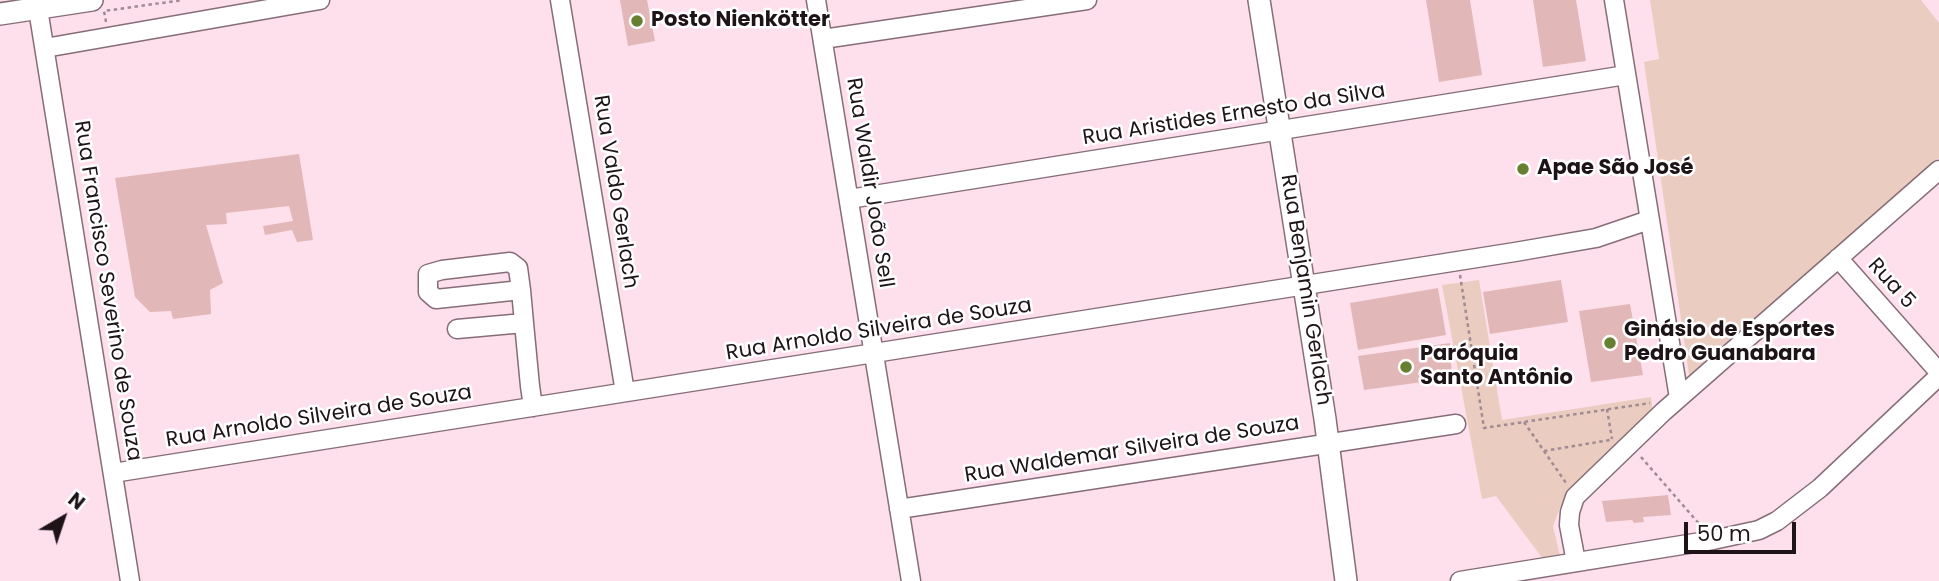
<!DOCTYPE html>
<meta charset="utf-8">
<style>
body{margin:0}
#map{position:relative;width:1939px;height:581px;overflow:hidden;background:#fde0ec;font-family:Poppins,sans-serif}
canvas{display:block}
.north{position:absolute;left:28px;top:483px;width:70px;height:70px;-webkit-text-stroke:5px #fff;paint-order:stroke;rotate:39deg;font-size:19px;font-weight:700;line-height:28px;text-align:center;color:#1e1418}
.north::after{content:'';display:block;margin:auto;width:24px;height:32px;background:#1e1418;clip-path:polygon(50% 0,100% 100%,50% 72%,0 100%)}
.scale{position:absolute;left:1684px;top:522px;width:112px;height:32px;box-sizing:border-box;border:4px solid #1e1418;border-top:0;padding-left:9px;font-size:21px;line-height:24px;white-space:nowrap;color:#1e1418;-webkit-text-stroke:5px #fff;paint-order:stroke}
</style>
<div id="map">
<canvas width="1939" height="581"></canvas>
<div class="north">N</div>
<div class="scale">50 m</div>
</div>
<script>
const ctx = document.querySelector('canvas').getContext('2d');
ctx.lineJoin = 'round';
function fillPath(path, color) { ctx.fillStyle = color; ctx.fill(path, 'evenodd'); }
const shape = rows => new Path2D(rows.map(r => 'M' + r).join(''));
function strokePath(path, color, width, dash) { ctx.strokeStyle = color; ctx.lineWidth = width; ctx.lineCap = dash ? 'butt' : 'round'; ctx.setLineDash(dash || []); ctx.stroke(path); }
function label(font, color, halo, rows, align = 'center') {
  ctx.font = font + ' Poppins,sans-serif'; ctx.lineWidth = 5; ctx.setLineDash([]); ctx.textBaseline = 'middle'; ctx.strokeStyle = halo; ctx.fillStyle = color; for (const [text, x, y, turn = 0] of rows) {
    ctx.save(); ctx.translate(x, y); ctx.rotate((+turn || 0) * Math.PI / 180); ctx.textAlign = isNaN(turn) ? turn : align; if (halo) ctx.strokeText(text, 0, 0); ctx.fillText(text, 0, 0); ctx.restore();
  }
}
const green = shape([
 [1650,0,1921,0,1939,23,1939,158,1689,375,1644,62,1659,59],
 [1479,280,1502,420,1651,397,1653,413,1572,488,1561,505,1553,526,1560,556,1543,559,1496,496,1482,499,1442,285]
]);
const building = shape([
 [620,0,647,0,655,41,628,46],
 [1426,0,1470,0,1482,75,1439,82],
 [1533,0,1576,0,1586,61,1543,67],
 [299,154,313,240,297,242,292,230,265,235,263,226,293,221,289,206,226,213,227,224,206,225,223,283,210,290,211,314,173,319,171,311,150,312,135,297,115,178],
 [1561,280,1568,322,1490,334,1483,292],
 [1438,288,1446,335,1358,350,1350,303],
 [1630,304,1643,375,1591,382,1579,311],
 [1450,343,1452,378,1364,390,1358,356],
 [1668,495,1671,515,1643,517,1644,522,1634,523,1632,520,1606,522,1602,501]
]);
const path = shape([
 [106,22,104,11,183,0],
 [1460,275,1484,428,1650,403],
 [1607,409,1612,439],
 [1524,422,1566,483],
 [1544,451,1610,440],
 [1641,457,1701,526]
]);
const minor = shape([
 [560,0,625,392],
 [816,0,911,581],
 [1614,0,1679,398],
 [38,9,130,581],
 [823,39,1087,0],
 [45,48,320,0],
 [849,199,1626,75],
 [1838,258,1939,372],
 [521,290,436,299,428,292,428,274,442,270,510,262,518,268,521,290,524,323,530,386,533,407],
 [457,329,524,323],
 [113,473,1515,252,1596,238,1649,220],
 [899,509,1456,424],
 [1576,562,1569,525,1570,512,1575,497,1663,412,1939,170],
 [1460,581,1713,540,1759,530,1777,521,1820,488,1939,376]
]);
const major = shape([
 [1259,0,1325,419,1346,581],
 [0,14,92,0]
]);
const markers = [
 [637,21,7,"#677f31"],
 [1523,169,7,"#677f31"],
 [1610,343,7,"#677f31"],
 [1406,367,7,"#677f31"]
];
const poiNames = [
 ["Posto Nienkötter",651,21],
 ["Apae São José",1537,169],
 ["Ginásio de Esportes",1624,331],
 ["Pedro Guanabara",1624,355],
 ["Paróquia",1420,355],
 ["Santo Antônio",1420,379]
];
const streetNames = [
 ["Rua Aristides Ernesto da Silva",1234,115,-9],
 ["Rua Waldir João Sell",869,183,81],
 ["Rua Valdo Gerlach",615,192,81],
 ["Rua 5",1891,284,48],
 ["Rua Benjamin Gerlach",1305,290,81],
 ["Rua Francisco Severino de Souza",107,291,81],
 ["Rua Arnoldo Silveira de Souza",879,330,-9],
 ["Rua Arnoldo Silveira de Souza",319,417,-9],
 ["Rua Waldemar Silveira de Souza",1132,450,-9]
];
fillPath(green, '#eacdc0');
fillPath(building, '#e2b7b8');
strokePath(minor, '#866d77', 21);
strokePath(major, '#866d77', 24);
strokePath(path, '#a08b94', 2.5, [3.5, 3.5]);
strokePath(minor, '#fff', 18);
strokePath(major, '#fff', 21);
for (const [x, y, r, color] of markers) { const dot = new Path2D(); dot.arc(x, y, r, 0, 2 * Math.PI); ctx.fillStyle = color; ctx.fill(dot); strokePath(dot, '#fff', 2.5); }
label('bold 21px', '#1e1418', '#fff', poiNames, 'left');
label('21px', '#1e1418', '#fff', streetNames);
</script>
